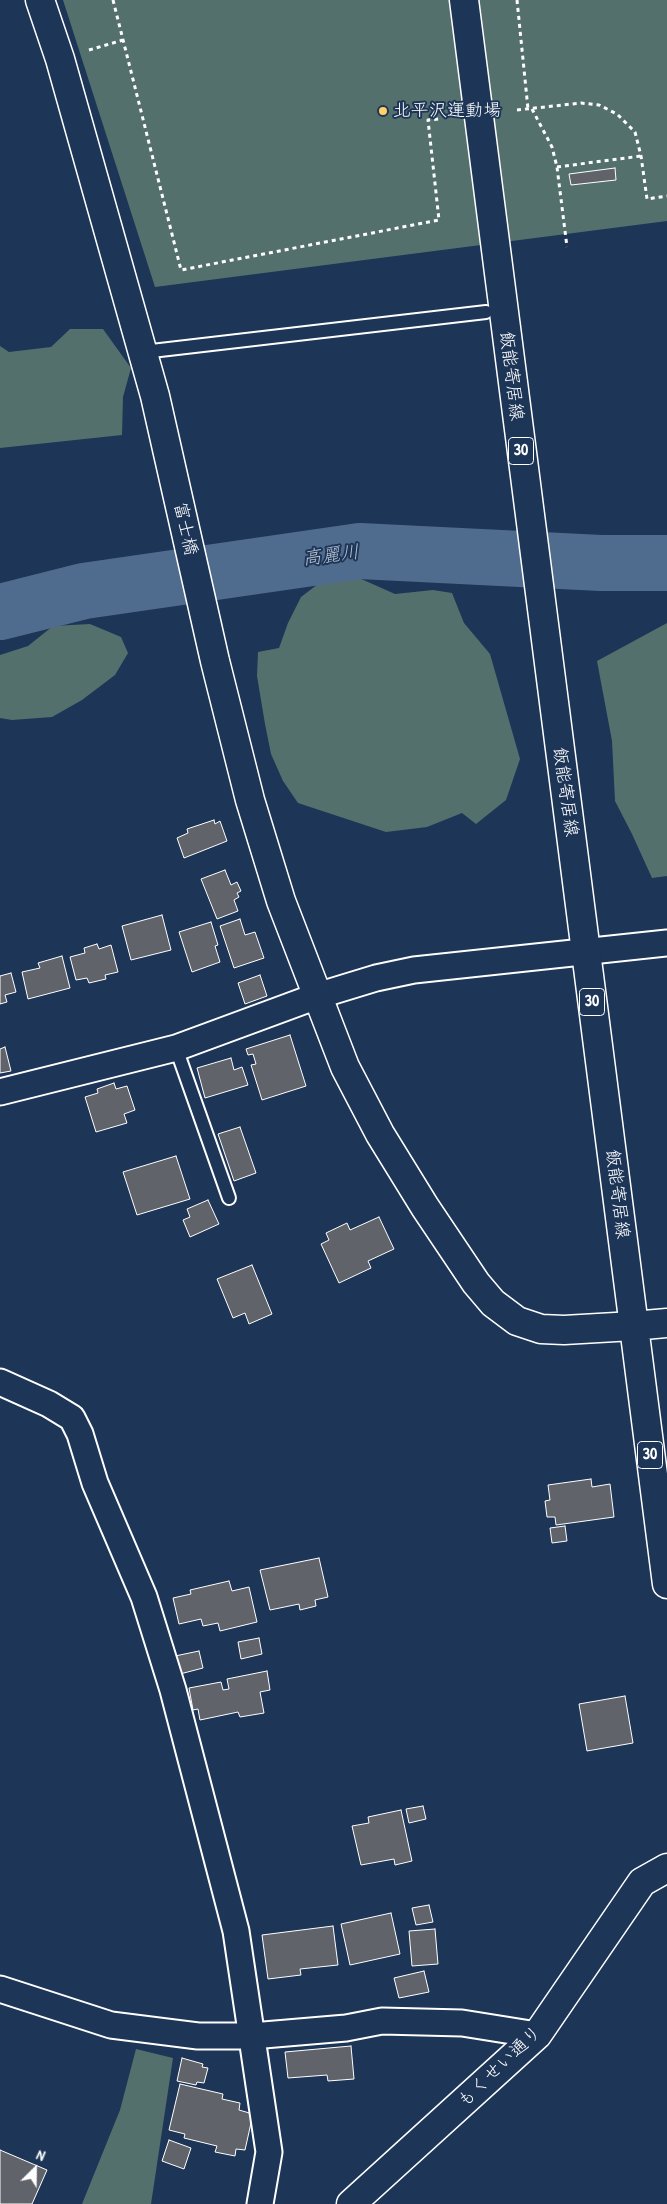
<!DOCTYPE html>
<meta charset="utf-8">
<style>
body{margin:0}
#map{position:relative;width:667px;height:2204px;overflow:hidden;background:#1d3557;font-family:"Patrick Hand",sans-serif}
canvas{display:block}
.north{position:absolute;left:10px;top:2144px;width:50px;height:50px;-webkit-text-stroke:4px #1d3557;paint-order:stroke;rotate:23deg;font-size:14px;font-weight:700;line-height:20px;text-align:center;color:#fff}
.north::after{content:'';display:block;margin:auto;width:18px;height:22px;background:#fff;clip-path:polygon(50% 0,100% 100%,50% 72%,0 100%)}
</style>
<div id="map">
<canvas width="667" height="2204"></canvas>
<div class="north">N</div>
</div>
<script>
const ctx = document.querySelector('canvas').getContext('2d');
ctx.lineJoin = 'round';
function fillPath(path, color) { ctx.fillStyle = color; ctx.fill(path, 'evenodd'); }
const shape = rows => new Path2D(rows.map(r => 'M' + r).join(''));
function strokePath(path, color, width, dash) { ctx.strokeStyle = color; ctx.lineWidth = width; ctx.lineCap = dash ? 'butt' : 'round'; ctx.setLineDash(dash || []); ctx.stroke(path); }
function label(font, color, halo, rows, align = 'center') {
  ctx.font = font + ' "Patrick Hand","Klee One",sans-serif'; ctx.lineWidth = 4; ctx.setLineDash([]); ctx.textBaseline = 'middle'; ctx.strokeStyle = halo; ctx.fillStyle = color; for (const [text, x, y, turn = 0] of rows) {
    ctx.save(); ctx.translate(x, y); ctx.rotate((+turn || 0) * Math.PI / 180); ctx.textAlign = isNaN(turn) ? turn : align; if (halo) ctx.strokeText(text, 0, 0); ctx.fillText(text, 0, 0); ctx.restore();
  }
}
const green = shape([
 [63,0,667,0,667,221,155,287],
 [70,329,103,329,131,368,123,397,122,435,0,448,0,346,9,352,51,347],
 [350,574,395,594,433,590,452,593,464,623,490,654,520,759,506,800,476,824,462,813,427,827,386,832,298,803,283,781,271,754,265,724,257,676,258,652,279,648,288,623,301,597,322,581],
 [667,623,667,876,652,878,632,834,615,801,612,741,597,661],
 [90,624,121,637,128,653,115,675,82,700,52,717,12,720,0,718,0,655,28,646,53,626],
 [136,2049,173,2058,151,2204,82,2204,120,2110]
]);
const river = shape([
 [0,612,84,591,360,551,601,563,667,563]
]);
const building = shape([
 [615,168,616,180,571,185,569,174,615,168],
 [214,820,215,824,220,821,227,841,184,858,177,838,188,833,187,829,214,820],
 [225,870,231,885,237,882,241,891,237,893,239,897,234,900,238,911,217,919,201,879,225,870],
 [162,915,171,950,131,960,122,926,162,915],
 [240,919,245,935,255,932,264,958,234,968,220,926,240,919],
 [211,922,218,945,215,946,220,962,192,972,179,932,211,922],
 [97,944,99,949,111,945,118,972,105,975,106,979,89,983,87,978,76,980,70,957,85,953,84,948,97,944],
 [62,956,70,988,28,999,22,972,40,968,38,963,62,956],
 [11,973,16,992,5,995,7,1002,0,1004,0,976,11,973],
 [260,975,267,996,245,1004,238,983,260,975],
 [290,1035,306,1086,262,1100,251,1065,256,1064,253,1054,248,1055,246,1049,290,1035],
 [5,1047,11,1071,0,1073,0,1049,5,1047],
 [231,1058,234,1070,242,1067,248,1085,205,1098,197,1068,231,1058],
 [114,1083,116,1089,127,1086,135,1110,124,1114,127,1123,96,1132,85,1097,98,1093,97,1089,114,1083],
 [240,1127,256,1173,234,1181,218,1134,240,1127],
 [176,1156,190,1199,137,1215,123,1172,176,1156],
 [208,1200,219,1224,190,1237,183,1220,190,1217,187,1209,208,1200],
 [379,1217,394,1249,368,1261,371,1268,339,1283,321,1244,329,1240,326,1233,347,1223,350,1230,379,1217],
 [252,1265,272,1314,249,1324,245,1313,233,1318,217,1279,252,1265],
 [591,1479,592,1487,610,1484,614,1517,556,1525,555,1517,547,1517,545,1501,550,1500,548,1485,591,1479],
 [565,1526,567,1541,552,1543,550,1528,565,1526],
 [319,1558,328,1597,315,1600,316,1606,300,1610,299,1604,270,1610,260,1570,319,1558],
 [229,1581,232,1591,249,1587,257,1622,220,1631,218,1623,203,1626,201,1619,179,1624,173,1598,191,1594,190,1590,229,1581],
 [259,1638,262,1654,241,1659,238,1642,259,1638],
 [199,1651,203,1668,180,1674,175,1656,199,1651],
 [267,1671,270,1690,260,1692,264,1713,240,1717,238,1712,200,1720,198,1709,193,1710,189,1688,221,1682,223,1690,229,1689,227,1679,267,1671],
 [625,1696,633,1743,587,1751,579,1704,625,1696],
 [423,1806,426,1819,409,1823,406,1809,423,1806],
 [401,1810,412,1861,395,1865,394,1859,361,1865,352,1826,369,1823,368,1817,401,1810],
 [429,1905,433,1922,416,1925,412,1908,429,1905],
 [391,1913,400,1954,350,1965,341,1924,391,1913],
 [333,1926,338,1965,300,1969,301,1975,268,1979,262,1935,333,1926],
 [435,1929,438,1964,412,1966,409,1931,435,1929],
 [424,1971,429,1992,399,1998,394,1978,424,1971],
 [351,2046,354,2079,328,2081,327,2075,288,2078,285,2052,351,2046],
 [182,2058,203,2064,202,2067,208,2068,204,2083,197,2082,196,2085,177,2081,182,2058],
 [180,2084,223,2094,222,2099,240,2103,239,2110,253,2114,245,2150,236,2149,235,2156,215,2152,217,2146,184,2138,185,2134,169,2130,180,2084],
 [169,2140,191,2148,184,2169,162,2161,169,2140],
 [0,2150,47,2170,32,2204,0,2204,0,2150]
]);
const path = shape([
 [113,0,181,270,439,220,428,120,439,119],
 [517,0,528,109],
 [89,50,123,40],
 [532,109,552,147,557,167,567,247],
 [517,110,581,103,599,105,617,114,635,132,641,156,647,199,667,196],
 [557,167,641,156]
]);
const lane = shape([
 [143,352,486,312],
 [176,1048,229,1198]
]);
const street = shape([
 [0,1092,176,1048,317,996,376,978,414,970,667,943],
 [0,1382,49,1404,72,1418,80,1434,95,1483,144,1597,173,1690,236,1931,269,2152,260,2204],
 [0,1989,111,2025,198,2036,252,2036,346,2028,382,2021,462,2023,537,2035]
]);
const secondary = shape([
 [40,0,60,59,155,396,215,661,250,800,281,901,345,1067,380,1134,425,1207,476,1283,493,1303,517,1321,541,1329,564,1330,633,1326],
 [351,2204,537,2035,642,1882,667,1868]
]);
const primary = shape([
 [464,0,667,1584],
 [633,1326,667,1323]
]);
const markers = [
 [383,111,5,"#ffd166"]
];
const shields = [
 [521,451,25],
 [592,1002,25],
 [650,1455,25]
];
const shieldNames = [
 ["30",521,451],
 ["30",592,1002],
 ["30",650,1455]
];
const poiNames = [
 ["北平沢運動場",393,111]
];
const streetNames = [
 ["飯能寄居線",511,376,83],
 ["富士橋",185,529,77],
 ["飯能寄居線",565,792,82],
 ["飯能寄居線",617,1194,83],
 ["もくせい通り",500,2067,-44]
];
const waterNames = [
 ["高麗川",331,556,-7]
];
fillPath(green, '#54706d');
strokePath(river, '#4f6c8f', 56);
fillPath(building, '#61636b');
strokePath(building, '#fff', 1);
strokePath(lane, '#fff', 16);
strokePath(street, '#fff', 29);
strokePath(secondary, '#fff', 31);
strokePath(primary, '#fff', 31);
strokePath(path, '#fff', 3, [4, 4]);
strokePath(lane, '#1d3557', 12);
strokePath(street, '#1d3557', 25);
strokePath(secondary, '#1d3557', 28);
strokePath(primary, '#1d3557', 28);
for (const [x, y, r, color] of markers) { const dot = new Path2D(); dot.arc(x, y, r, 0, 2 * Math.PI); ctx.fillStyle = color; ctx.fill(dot); strokePath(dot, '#1d3557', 2); }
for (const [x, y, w] of shields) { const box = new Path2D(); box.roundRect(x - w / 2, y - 13.5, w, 27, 4); ctx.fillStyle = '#1d3557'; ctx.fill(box); strokePath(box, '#fff', 1); }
label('bold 16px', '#fff', null, shieldNames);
label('18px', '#fff', '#1d3557', poiNames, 'left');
label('18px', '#fff', '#1d3557', streetNames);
label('italic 19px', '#b9c4d2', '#1d3557', waterNames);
</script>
